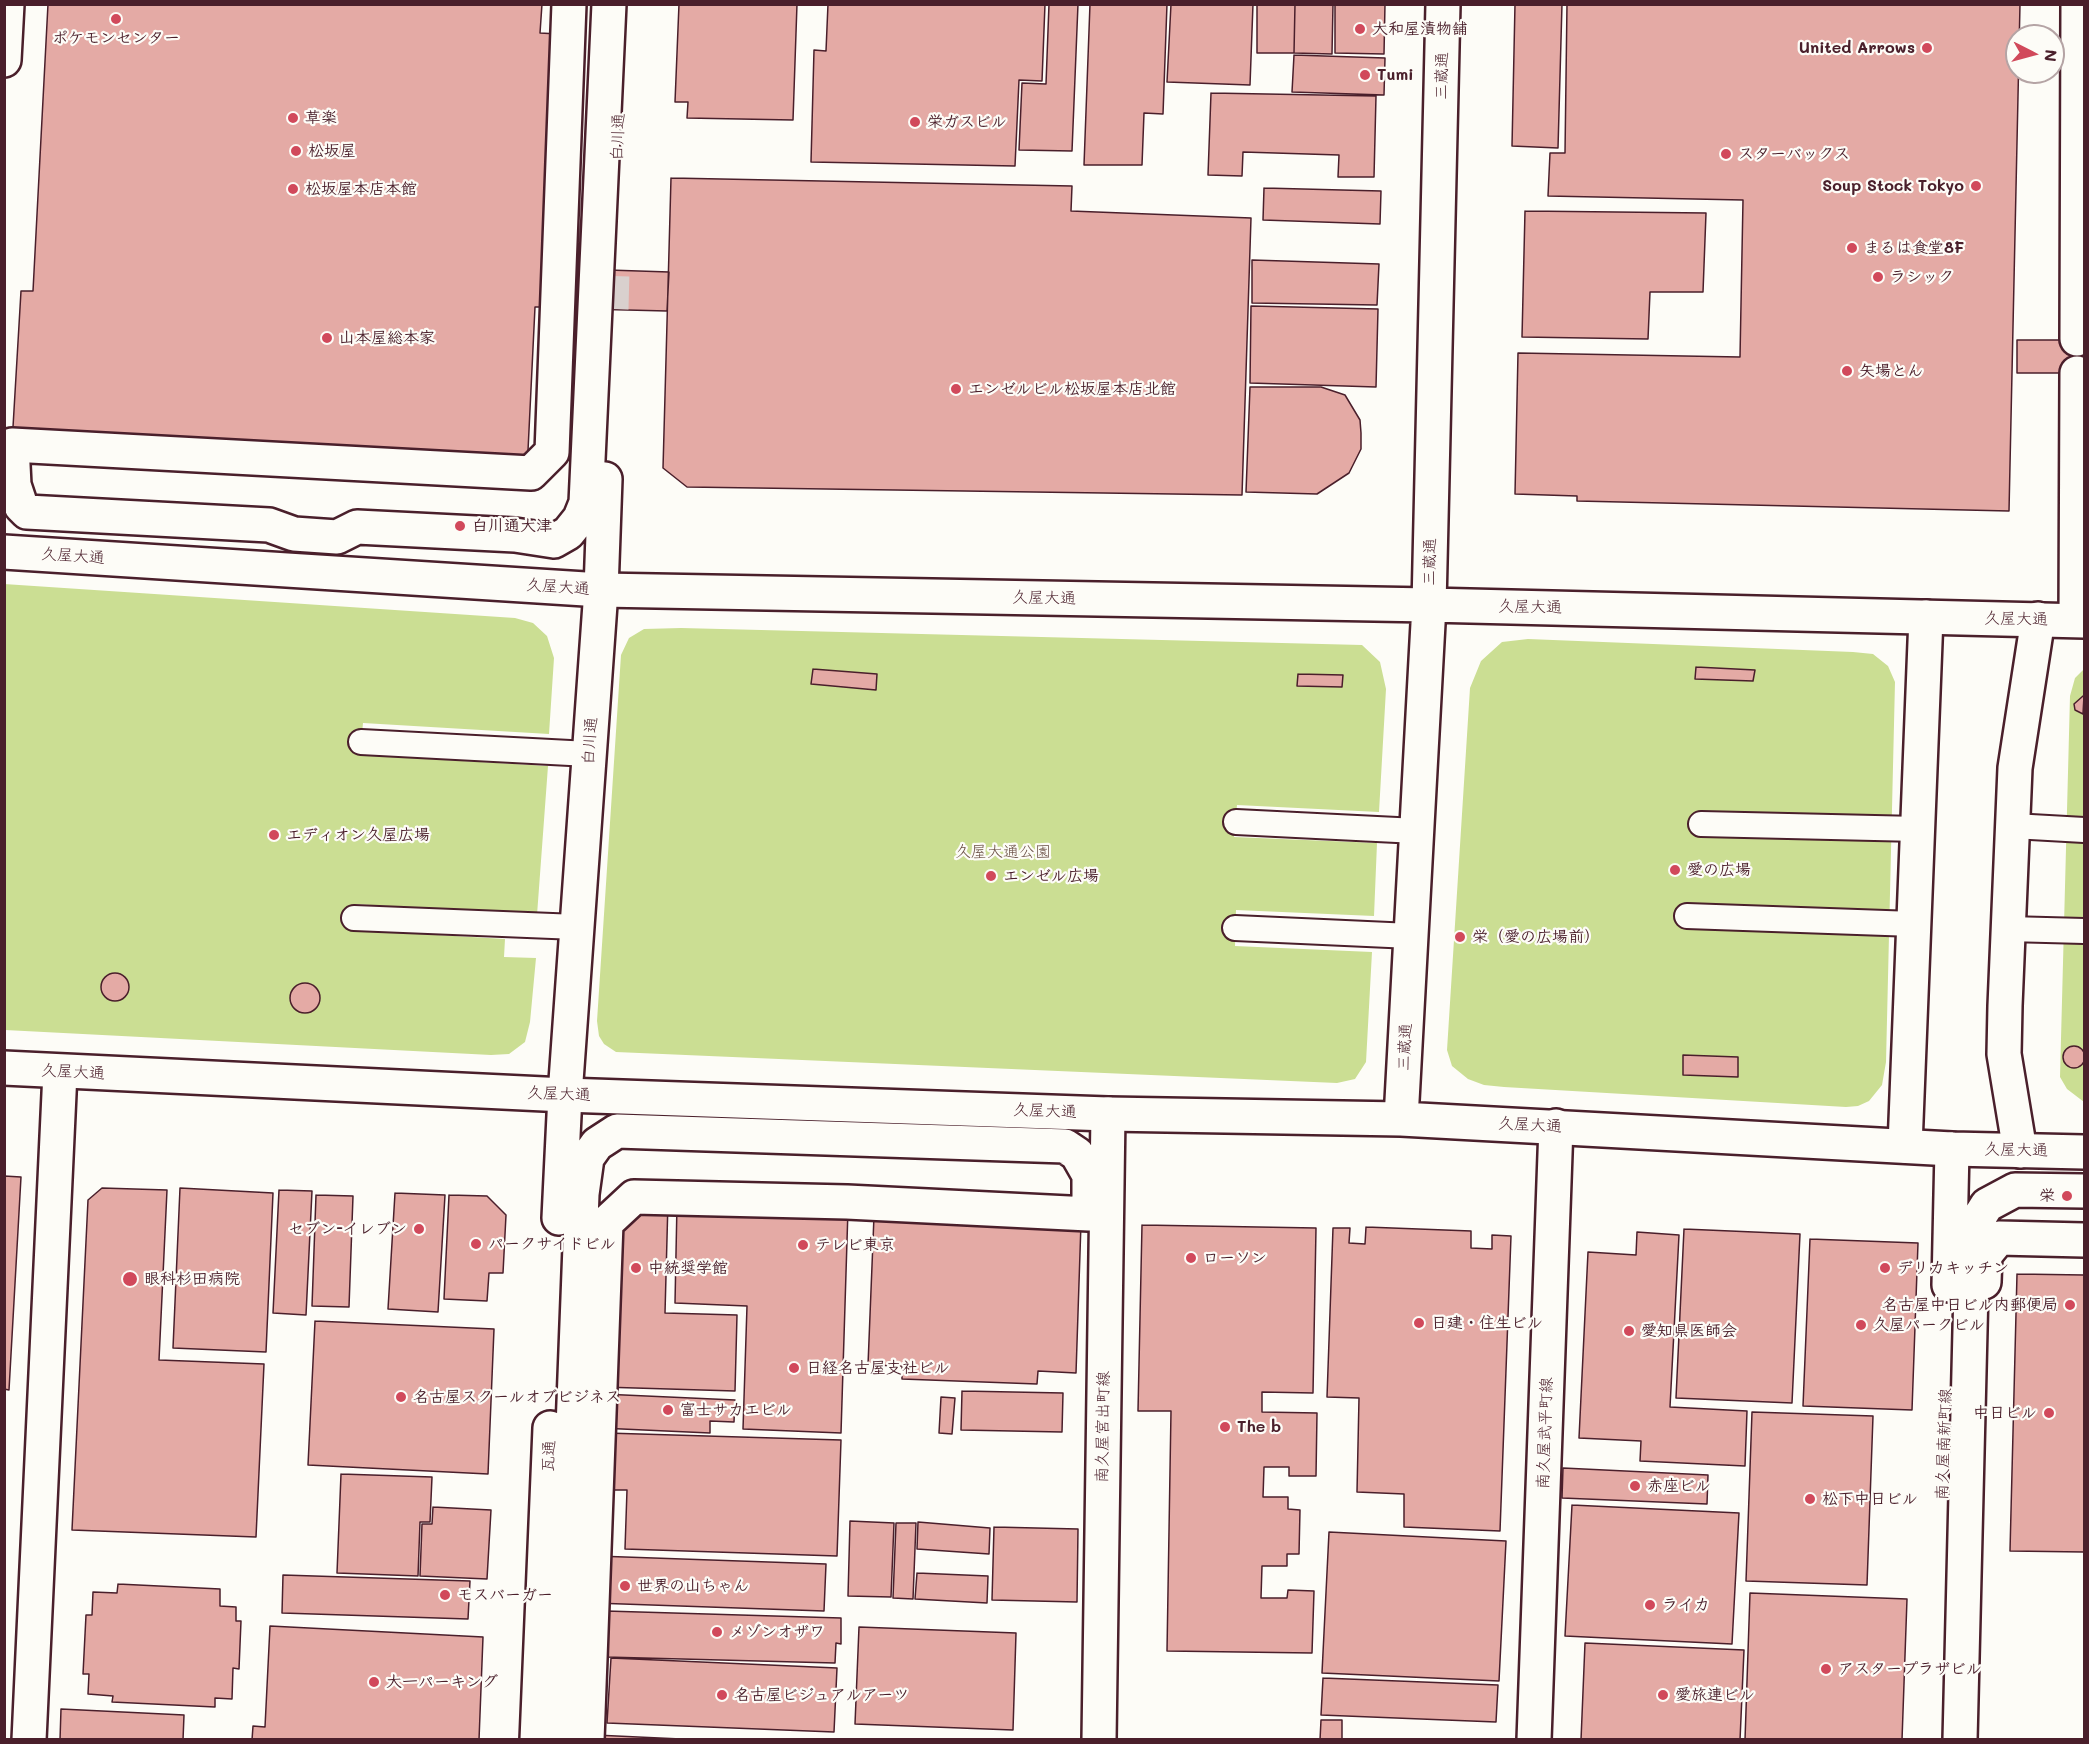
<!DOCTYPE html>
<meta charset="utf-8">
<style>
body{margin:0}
#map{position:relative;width:2089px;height:1744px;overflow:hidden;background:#fdfcf7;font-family:Mali,sans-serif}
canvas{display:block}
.frame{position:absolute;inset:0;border:6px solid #4a1f2b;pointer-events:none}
.north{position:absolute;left:2005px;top:24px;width:60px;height:60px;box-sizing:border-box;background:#fdfcf7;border:2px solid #b5a4a5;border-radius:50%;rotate:96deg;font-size:16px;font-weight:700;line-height:24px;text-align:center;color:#4a1f2b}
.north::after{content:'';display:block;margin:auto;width:21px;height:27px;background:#d1495b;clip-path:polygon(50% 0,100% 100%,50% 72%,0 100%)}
</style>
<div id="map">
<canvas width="2089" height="1744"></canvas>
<div class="frame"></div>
<div class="north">N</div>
</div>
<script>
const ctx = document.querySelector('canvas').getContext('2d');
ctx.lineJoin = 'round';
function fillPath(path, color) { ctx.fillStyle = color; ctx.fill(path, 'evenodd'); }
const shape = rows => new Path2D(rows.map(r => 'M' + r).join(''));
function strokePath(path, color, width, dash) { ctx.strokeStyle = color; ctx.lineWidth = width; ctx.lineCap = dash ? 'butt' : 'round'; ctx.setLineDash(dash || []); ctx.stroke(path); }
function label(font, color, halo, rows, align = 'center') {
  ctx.font = font + ' Mali,"Klee One",sans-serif'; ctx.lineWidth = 4.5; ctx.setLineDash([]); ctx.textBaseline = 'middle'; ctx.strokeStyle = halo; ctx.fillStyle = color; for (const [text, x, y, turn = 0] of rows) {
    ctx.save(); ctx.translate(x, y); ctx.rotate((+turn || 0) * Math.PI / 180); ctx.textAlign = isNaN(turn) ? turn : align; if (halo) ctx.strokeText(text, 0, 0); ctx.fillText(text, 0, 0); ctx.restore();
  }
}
const green = shape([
 [4,584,515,618,533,623,547,636,554,658,549,734,363,723,360,755,548,766,537,915,355,904,353,930,505,939,504,957,536,958,530,1022,525,1042,509,1054,491,1055,5,1030],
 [681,628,1362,645,1380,662,1386,689,1379,812,1237,805,1234,837,1377,843,1374,916,1236,910,1235,946,1372,952,1366,1062,1355,1079,1337,1083,616,1052,604,1044,599,1036,597,1021,621,655,629,638,644,629],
 [1528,639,1853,652,1873,654,1888,666,1895,682,1886,1062,1882,1085,1869,1101,1858,1106,1846,1107,1504,1087,1484,1085,1468,1079,1452,1066,1447,1050,1470,688,1481,661,1502,642],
 [2084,669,2084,1102,2067,1089,2060,1077,2070,696,2075,678]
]);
const building = shape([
 [48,4,542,4,540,33,558,34,544,307,535,307,527,471,12,444,21,291,33,291,48,4],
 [679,4,797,4,793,120,687,118,688,102,675,102,679,4],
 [828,4,1045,4,1042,81,1019,80,1015,166,811,162,814,50,826,51,828,4],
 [1049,4,1078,4,1072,151,1019,150,1022,83,1046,84,1049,4],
 [1090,4,1167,4,1163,114,1144,113,1142,165,1084,165,1090,4],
 [1171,4,1253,4,1250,85,1167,82,1171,4],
 [1257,4,1295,4,1294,53,1257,53,1257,4],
 [1295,4,1333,4,1332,54,1294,53,1295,4],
 [1335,4,1385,4,1384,54,1335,53,1335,4],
 [1515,4,1562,4,1558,148,1512,146,1515,4],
 [1567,4,2020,4,2009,511,1577,501,1577,496,1515,494,1518,353,1740,357,1743,200,1548,196,1550,153,1565,153,1567,4],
 [1294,55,1385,58,1384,95,1292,92,1294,55],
 [1211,93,1376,96,1374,177,1338,177,1339,155,1243,152,1242,176,1208,175,1211,93],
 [671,178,1072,186,1071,211,1251,218,1242,495,687,487,663,468,671,178],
 [1264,188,1381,191,1380,224,1263,220,1264,188],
 [1525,211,1706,213,1703,292,1650,292,1648,339,1522,337,1525,211],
 [1252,260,1379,264,1377,305,1252,303,1252,260],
 [548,268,669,272,667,311,547,308,548,268],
 [1251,306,1378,309,1376,387,1250,383,1251,306],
 [2017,340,2084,340,2084,373,2017,373,2017,340],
 [1250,387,1321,387,1345,395,1360,420,1361,433,1361,449,1349,473,1317,494,1246,492,1250,387],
 [1696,667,1755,670,1753,681,1695,679,1696,667],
 [813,669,877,674,876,690,811,684,813,669],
 [1298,674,1343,675,1342,687,1297,686,1298,674],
 [2083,696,2084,696,2083,714,2075,710,2074,704,2083,696],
 '101 987a14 14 0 1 1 28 0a14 14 0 1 1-28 0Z',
 '290 998a15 15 0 1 1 30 0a15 15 0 1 1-30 0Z',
 '2063 1057a11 11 0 1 1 22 0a11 11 0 1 1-22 0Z',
 [1683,1055,1738,1057,1738,1077,1683,1075,1683,1055],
 [4,1176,21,1177,9,1390,4,1389,4,1176],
 [102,1188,167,1190,159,1360,264,1364,256,1537,72,1530,88,1200,102,1188],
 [180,1188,273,1193,266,1352,173,1348,180,1188],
 [279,1190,312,1191,306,1315,273,1313,279,1190],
 [395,1193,445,1195,438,1312,388,1309,395,1193],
 [316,1195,353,1196,349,1307,312,1306,316,1195],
 [449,1195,487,1196,506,1215,503,1273,489,1273,487,1301,444,1299,449,1195],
 [668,1201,665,1313,737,1315,735,1391,602,1387,608,1224,668,1201],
 [677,1204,848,1209,841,1433,743,1429,747,1306,675,1303,677,1204],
 [874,1216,1081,1223,1076,1373,1038,1371,1037,1384,902,1379,902,1366,868,1365,874,1216],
 [1142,1225,1316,1228,1313,1393,1262,1392,1262,1412,1317,1413,1316,1476,1289,1476,1289,1467,1264,1467,1263,1497,1288,1497,1288,1509,1300,1510,1299,1554,1287,1554,1287,1566,1262,1566,1261,1598,1287,1598,1288,1590,1314,1591,1312,1653,1167,1651,1171,1411,1138,1411,1142,1225],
 [1366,1227,1471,1231,1471,1248,1492,1249,1492,1235,1511,1236,1500,1531,1404,1527,1404,1494,1357,1492,1359,1398,1327,1397,1333,1228,1350,1228,1349,1243,1365,1244,1366,1227],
 [1684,1229,1800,1234,1792,1403,1676,1398,1684,1229],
 [1637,1232,1679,1235,1670,1407,1747,1411,1745,1466,1640,1461,1641,1441,1579,1438,1588,1252,1636,1255,1637,1232],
 [1810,1239,1918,1243,1912,1410,1803,1406,1810,1239],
 [2017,1274,2084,1275,2084,1552,2010,1551,2017,1274],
 [315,1321,494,1329,488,1474,308,1465,315,1321],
 [962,1391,1063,1393,1062,1432,961,1430,962,1391],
 [602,1394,735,1400,734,1422,710,1421,710,1433,600,1428,602,1394],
 [941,1397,955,1398,952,1434,939,1433,941,1397],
 [1752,1412,1873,1416,1867,1585,1746,1581,1752,1412],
 [606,1433,841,1440,837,1556,625,1549,627,1490,604,1490,606,1433],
 [1563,1468,1708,1475,1707,1504,1562,1498,1563,1468],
 [341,1474,432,1477,430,1522,420,1522,418,1576,337,1573,341,1474],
 [1572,1505,1739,1513,1732,1644,1565,1636,1572,1505],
 [433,1507,491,1510,487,1579,420,1576,422,1524,432,1524,433,1507],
 [850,1521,894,1523,891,1597,848,1596,850,1521],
 [918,1522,990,1528,989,1554,917,1549,918,1522],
 [896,1523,916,1523,913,1599,893,1598,896,1523],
 [994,1527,1078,1529,1077,1602,992,1600,994,1527],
 [1329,1532,1506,1541,1499,1681,1322,1673,1329,1532],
 [596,1556,826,1564,824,1611,594,1603,596,1556],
 [917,1573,988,1576,987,1603,915,1599,917,1573],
 [283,1575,470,1581,468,1619,282,1613,283,1575],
 [118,1584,220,1589,220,1606,236,1607,236,1621,241,1621,239,1669,233,1668,232,1699,215,1698,215,1707,112,1702,113,1696,88,1694,89,1674,83,1674,86,1615,92,1615,93,1592,117,1593,118,1584],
 [1750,1593,1907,1599,1902,1740,1745,1740,1750,1593],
 [606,1611,841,1618,841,1644,836,1643,835,1663,605,1657,606,1611],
 [270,1626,483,1637,479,1740,252,1740,253,1726,265,1727,270,1626],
 [859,1627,1016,1633,1013,1730,855,1724,859,1627],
 [1585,1643,1744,1650,1740,1740,1581,1740,1585,1643],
 [611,1658,837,1668,834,1732,607,1723,611,1658],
 [1323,1678,1498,1685,1496,1722,1321,1715,1323,1678],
 [61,1709,184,1715,183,1740,60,1740,61,1709],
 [1321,1720,1342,1720,1342,1740,1320,1740,1321,1720],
 [595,1735,681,1739,681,1740,595,1740,595,1735]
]);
const streetTunnel = shape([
 [612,309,613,270]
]);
const lane = shape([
 [361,742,589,754],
 [1236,822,1417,831],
 [1701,824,1918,829],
 [2013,826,2084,830],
 [1687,916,1914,924],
 [354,918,577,927],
 [1235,928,1411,936],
 [2008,929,2084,931]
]);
const street = shape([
 [569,4,552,452,531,473,12,445,14,485,21,506,27,512,269,525,294,534,337,537,357,527,515,535,554,541,568,533,580,518,586,503,609,4],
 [4,60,7,4],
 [2077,339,2078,4],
 [2076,620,2077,373],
 [1905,1146,1926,617],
 [2020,1151,2004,1054,2005,1006,2015,768,2038,619],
 [559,1218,565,1095,601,590,605,479],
 [1984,1282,1985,1255,1999,1238,2084,1240],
 [1949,1285,1952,1149],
 [29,1740,60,1072],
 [537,1740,550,1428],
 [561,1740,582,1194,587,1158,597,1144,617,1131,1065,1146,1077,1154,1089,1175,1089,1214,847,1202,634,1197,606,1223,587,1740],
 [1099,1740,1108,1114],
 [1534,1740,1556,1126],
 [1960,1740,1972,1248,1975,1224,1987,1205,2015,1190,2084,1191]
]);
const secondary = shape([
 [4,552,601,590,1429,605,2084,621],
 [4,1068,565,1095,1108,1114,1401,1119,1952,1149,2084,1152],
 [1401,1119,1429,605,1443,4]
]);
const markers = [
 [116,19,6,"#d1495b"],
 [1360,29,6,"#d1495b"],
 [1927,48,6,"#d1495b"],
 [1365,75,6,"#d1495b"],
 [293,118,6,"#d1495b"],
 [915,122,6,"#d1495b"],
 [296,151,6,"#d1495b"],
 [1726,154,6,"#d1495b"],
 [1976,186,6,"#d1495b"],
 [293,189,6,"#d1495b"],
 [1852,248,6,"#d1495b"],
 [1878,277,6,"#d1495b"],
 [327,338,6,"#d1495b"],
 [1847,371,6,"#d1495b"],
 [956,389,6,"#d1495b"],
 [460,526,6,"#d1495b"],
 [274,835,6,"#d1495b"],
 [1675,870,6,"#d1495b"],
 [991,876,6,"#d1495b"],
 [1460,937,6,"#d1495b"],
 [2067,1196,6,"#d1495b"],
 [419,1229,6,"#d1495b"],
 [476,1244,6,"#d1495b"],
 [803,1245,6,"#d1495b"],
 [1191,1258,6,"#d1495b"],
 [636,1268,6,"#d1495b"],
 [1885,1268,6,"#d1495b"],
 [130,1279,8,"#d1495b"],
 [2070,1305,6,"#d1495b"],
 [1419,1323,6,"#d1495b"],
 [1861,1325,6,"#d1495b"],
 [1629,1331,6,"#d1495b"],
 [794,1368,6,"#d1495b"],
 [401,1397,6,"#d1495b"],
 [668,1410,6,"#d1495b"],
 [2049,1413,6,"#d1495b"],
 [1225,1427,6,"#d1495b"],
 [1635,1486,6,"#d1495b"],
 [1810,1499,6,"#d1495b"],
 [625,1586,6,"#d1495b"],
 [445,1595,6,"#d1495b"],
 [1650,1605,6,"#d1495b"],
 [717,1632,6,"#d1495b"],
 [1826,1669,6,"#d1495b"],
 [374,1682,6,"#d1495b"],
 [722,1695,6,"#d1495b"],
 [1663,1695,6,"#d1495b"]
];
const poiNames = [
 ["大和屋漬物舗",1372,29],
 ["ポケモンセンター",116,38,"center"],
 ["United Arrows",1915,48,"right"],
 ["Tumi",1377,75],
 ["草楽",305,118],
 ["栄ガスビル",927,122],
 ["松坂屋",308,151],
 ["スターバックス",1738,154],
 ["Soup Stock Tokyo",1964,186,"right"],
 ["松坂屋本店本館",305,189],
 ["まるは食堂8F",1864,248],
 ["ラシック",1890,277],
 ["山本屋総本家",339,338],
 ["矢場とん",1859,371],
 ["エンゼルビル松坂屋本店北館",968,389],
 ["白川通大津",472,526],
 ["エディオン久屋広場",286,835],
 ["愛の広場",1687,870],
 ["エンゼル広場",1003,876],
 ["栄（愛の広場前）",1472,937],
 ["栄",2055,1196,"right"],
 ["セブン-イレブン",407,1229,"right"],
 ["パークサイドビル",488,1244],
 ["テレビ東京",815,1245],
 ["ローソン",1203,1258],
 ["中統奨学館",648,1268],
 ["デリカキッチン",1897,1268],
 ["眼科杉田病院",144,1279],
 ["名古屋中日ビル内郵便局",2058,1305,"right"],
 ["日建・住生ビル",1431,1323],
 ["久屋パークビル",1873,1325],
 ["愛知県医師会",1641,1331],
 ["日経名古屋支社ビル",806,1368],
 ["名古屋スクールオブビジネス",413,1397],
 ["富士サカエビル",680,1410],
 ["中日ビル",2037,1413,"right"],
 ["The b",1237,1427],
 ["赤座ビル",1647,1486],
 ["松下中日ビル",1822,1499],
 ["世界の山ちゃん",637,1586],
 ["モスバーガー",457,1595],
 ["ライカ",1662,1605],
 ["メゾンオザワ",729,1632],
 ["アスタープラザビル",1838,1669],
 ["大一パーキング",386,1682],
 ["名古屋ビジュアルアーツ",734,1695],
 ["愛旅連ビル",1675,1695]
];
const streetNames = [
 ["三蔵通",1442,76,-89],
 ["白川通",618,137,-88],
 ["久屋大通",73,556,4],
 ["三蔵通",1430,562,-89],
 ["久屋大通",558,587,4],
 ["久屋大通",1044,598,1],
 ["久屋大通",1530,607,1],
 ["久屋大通",2016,619,1],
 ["白川通",590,741,-86],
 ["三蔵通",1405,1047,-87],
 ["久屋大通",73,1072,3],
 ["久屋大通",559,1094,2],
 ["久屋大通",1045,1111,2],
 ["久屋大通",1530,1125,3],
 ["久屋大通",2016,1150,1],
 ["南久屋宮出町線",1103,1427,-89],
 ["南久屋武平町線",1545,1433,-88],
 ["南久屋南新町線",1944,1444,-88],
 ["瓦通",549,1456,-88]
];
const parkNames = [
 ["久屋大通公園",1003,852]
];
fillPath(green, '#cbde93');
fillPath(building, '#e4aaa5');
strokePath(building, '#4a1f2b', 1.5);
strokePath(streetTunnel, '#d9d0ce', 33, [33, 16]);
strokePath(lane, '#4a1f2b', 28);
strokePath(street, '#4a1f2b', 38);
strokePath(secondary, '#4a1f2b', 38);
strokePath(lane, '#fdfcf7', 24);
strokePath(street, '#fdfcf7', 33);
strokePath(secondary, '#fdfcf7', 33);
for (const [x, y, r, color] of markers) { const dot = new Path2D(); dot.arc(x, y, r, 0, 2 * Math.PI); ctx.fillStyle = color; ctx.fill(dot); strokePath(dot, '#fdfcf7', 2); }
label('bold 16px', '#4a1f2b', '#fdfcf7', poiNames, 'left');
label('16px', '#4a1f2b', '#fdfcf7', streetNames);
label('16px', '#6a4f45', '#fdfcf7', parkNames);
</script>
